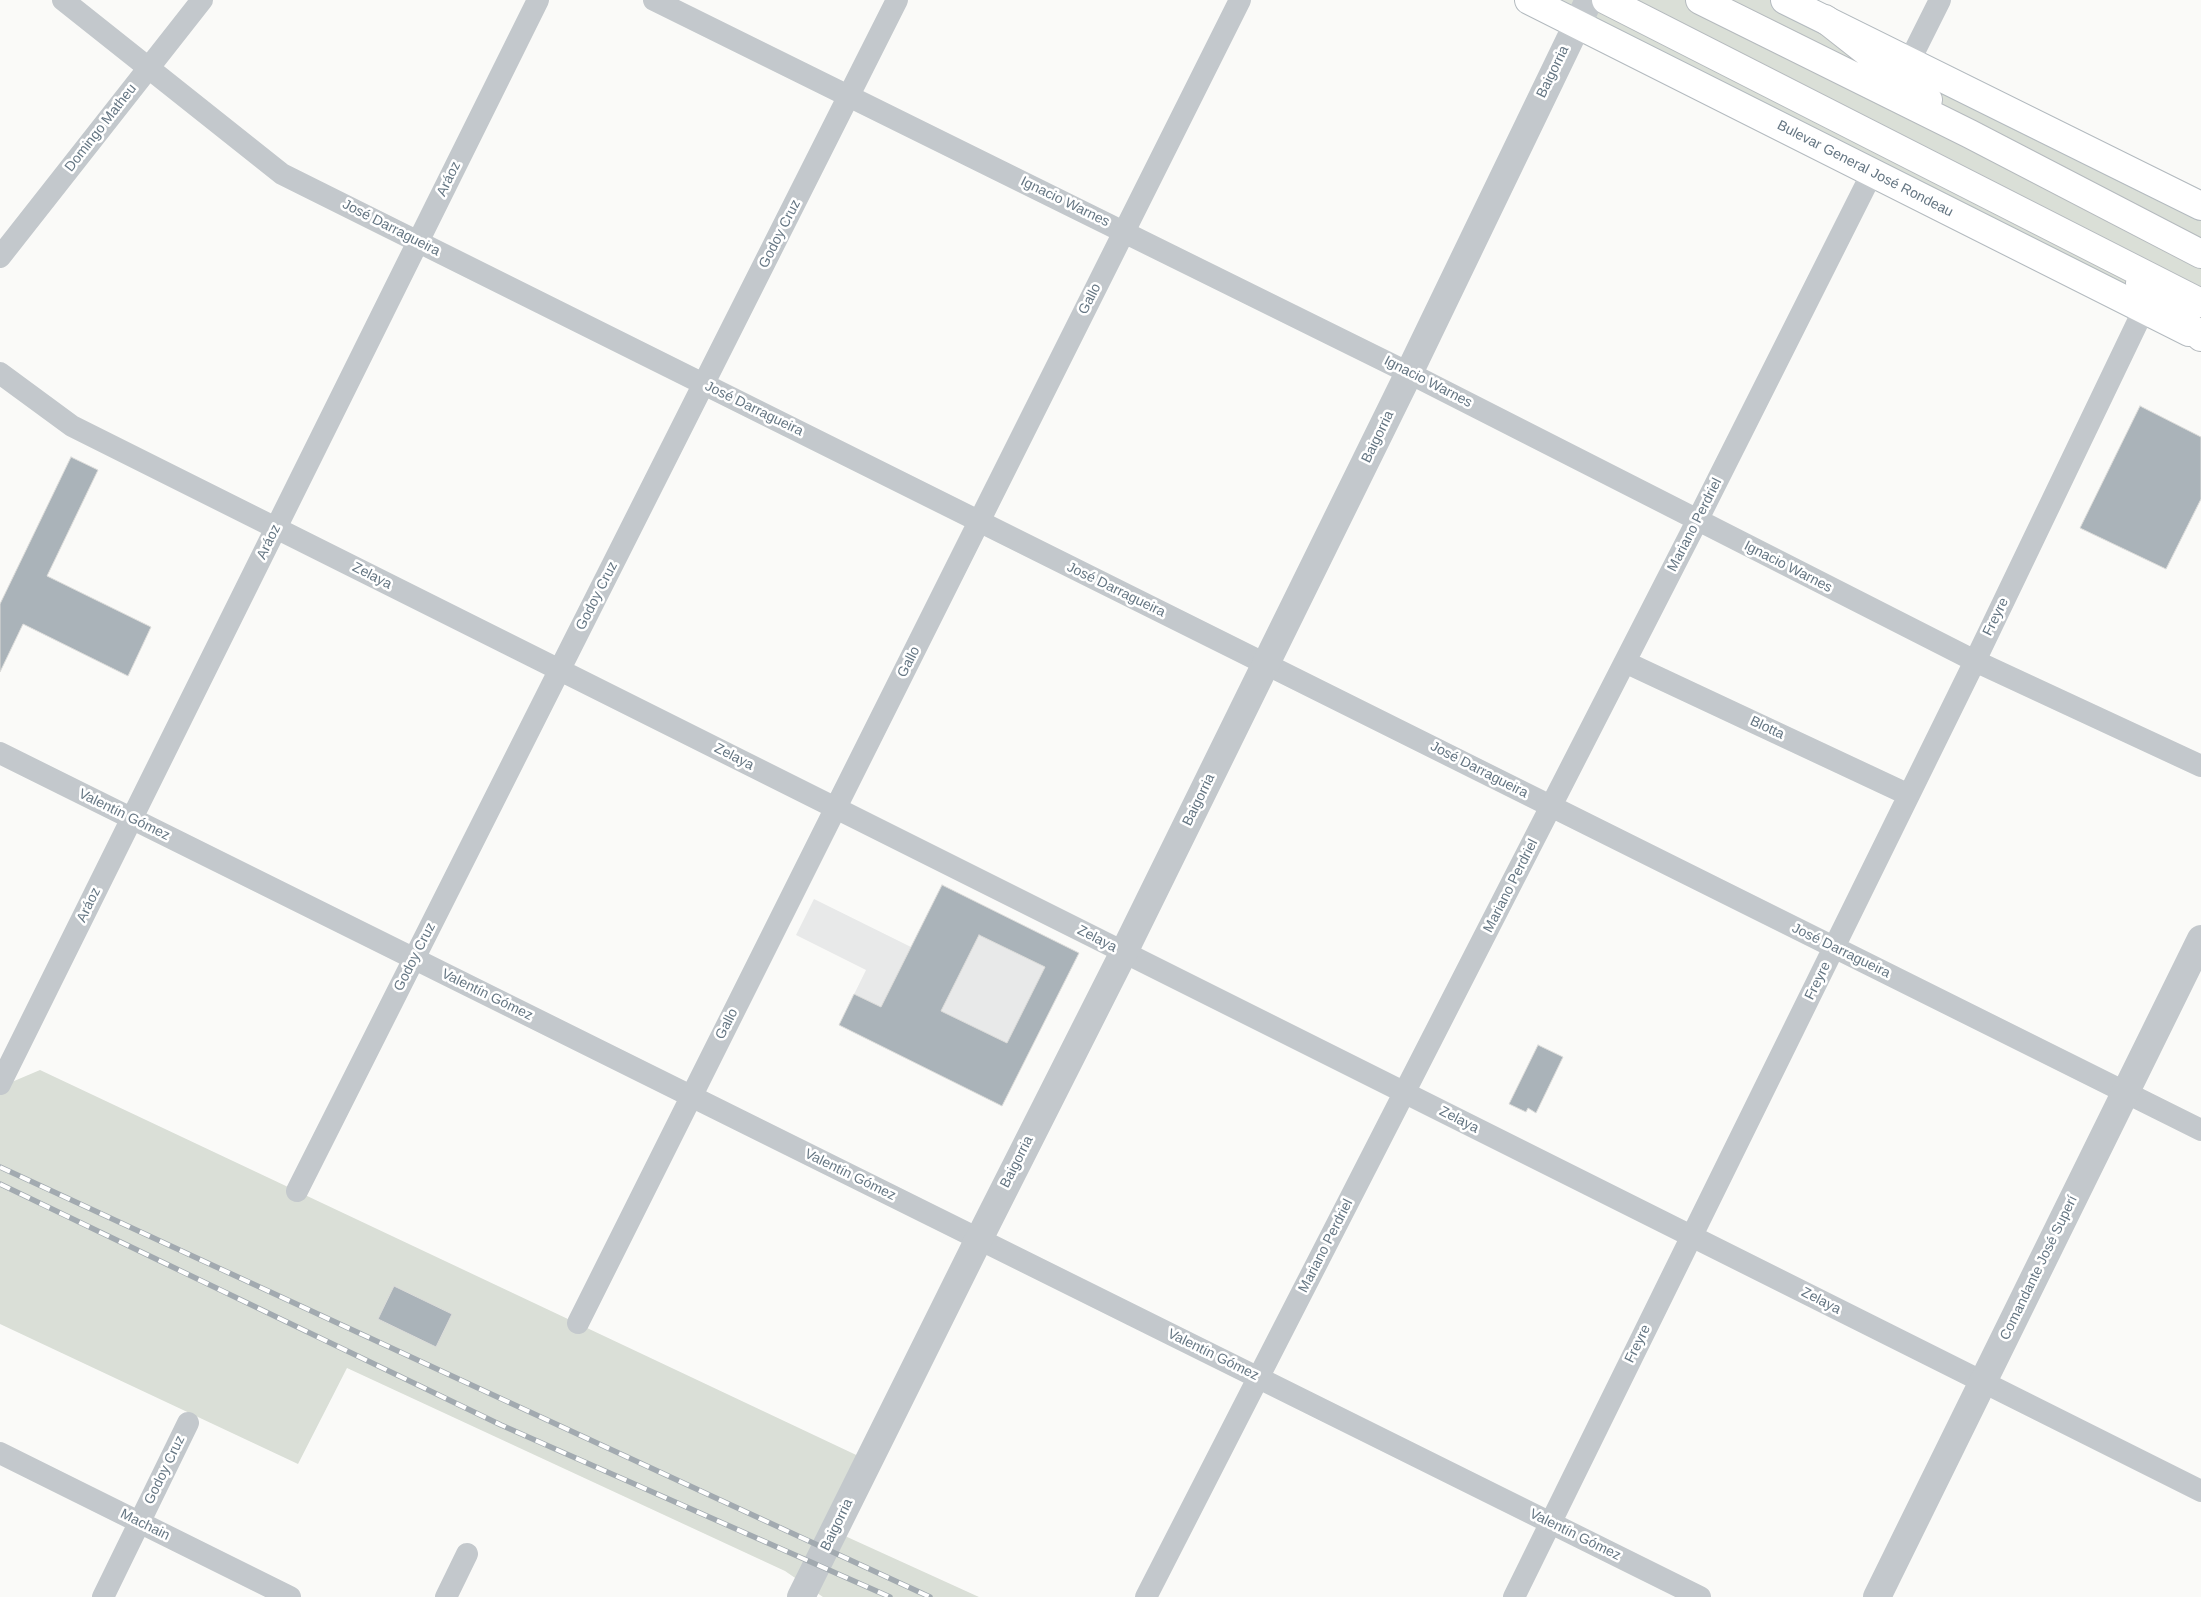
<!DOCTYPE html>
<meta charset="utf-8">
<style>
body{margin:0}
canvas{display:block;background:#fafaf8}
</style>
<canvas width="2201" height="1597"></canvas>
<script>
const ctx = document.querySelector('canvas').getContext('2d');
ctx.lineJoin = 'round';
function fillPath(path, color) { ctx.fillStyle = color; ctx.fill(path, 'evenodd'); }
const shape = rows => new Path2D(rows.map(r => 'M' + r).join(''));
function strokePath(path, color, width, dash) { ctx.strokeStyle = color; ctx.lineWidth = width; ctx.lineCap = dash ? 'butt' : 'round'; ctx.setLineDash(dash || []); ctx.stroke(path); }
function label(font, color, halo, rows, align = 'center') {
  ctx.font = font + ' Arial,sans-serif'; ctx.lineWidth = 5; ctx.setLineDash([]); ctx.textBaseline = 'middle'; ctx.strokeStyle = halo; ctx.fillStyle = color; for (const [text, x, y, turn = 0] of rows) {
    ctx.save(); ctx.translate(x, y); ctx.rotate((+turn || 0) * Math.PI / 180); ctx.textAlign = isNaN(turn) ? turn : align; if (halo) ctx.strokeText(text, 0, 0); ctx.fillText(text, 0, 0); ctx.restore();
  }
}
const built = shape([
 [942,885,1079,953,1002,1106,839,1025,866,970,796,935,814,899,911,947]
]);
const green = shape([
 [1529,0,1785,0,2201,206,2201,338],
 [40,1070,869,1461,834,1531,979,1597,823,1597,785,1571,347,1368,298,1464,0,1324,0,1087]
]);
const building = shape([
 [2140,406,2201,437,2201,499,2166,569,2080,528,2140,406],
 [71,457,98,470,47,576,151,627,128,676,23,624,0,672,0,604,71,457],
 [942,885,1079,953,1002,1106,839,1025,854,994,881,1007,942,885],
 [979,935,1045,967,1007,1043,941,1011,979,935],
 [1538,1045,1563,1057,1536,1113,1528,1108,1526,1112,1509,1104,1538,1045],
 [394,1286,452,1314,436,1347,378,1319,394,1286]
]);
const minor = shape([
 [63,0,282,174,2201,1130],
 [654,0,1409,373,1975,661,2201,766],
 [1910,60,1940,0],
 [0,257,202,0],
 [0,373,72,426,2201,1491],
 [1625,662,1909,795],
 [0,753,1700,1597],
 [0,1084,538,0],
 [297,1191,897,0],
 [578,1323,1240,0],
 [0,1453,290,1597],
 [103,1597,188,1423],
 [446,1597,467,1554],
 [1146,1597,1697,521,1872,173],
 [1514,1597,1975,661,2144,309]
]);
const tertiary = shape([
 [801,1597,979,1239,1124,952,1409,373,1589,0],
 [1877,1597,2201,939]
]);
const secondary = shape([
 [1529,0,2189,332],
 [1785,0,2201,206]
]);
const primary = shape([
 [1606,0,2201,303],
 [1700,0,1970,134,2201,254],
 [1825,19,1928,100],
 [2140,283,2201,337]
]);
const rail = shape([
 [0,1167,930,1597],
 [0,1184,501,1425,890,1597]
]);
const streetNames = [
 ["Baigorria",1553,72,-64],
 ["Domingo Matheu",101,128,-52],
 ["Bulevar General José Rondeau",1865,169,27],
 ["Aráoz",449,179,-64],
 ["Ignacio Warnes",1065,202,26],
 ["José Darragueira",391,228,27],
 ["Godoy Cruz",780,234,-63],
 ["Gallo",1090,299,-63],
 ["Ignacio Warnes",1428,382,27],
 ["José Darragueira",754,409,26],
 ["Baigorria",1378,437,-64],
 ["Mariano Perdriel",1695,525,-63],
 ["Aráoz",269,542,-64],
 ["Ignacio Warnes",1788,567,27],
 ["Zelaya",372,576,27],
 ["José Darragueira",1116,590,26],
 ["Godoy Cruz",597,596,-63],
 ["Freyre",1996,617,-64],
 ["Gallo",909,662,-63],
 ["Blotta",1767,728,25],
 ["Zelaya",734,757,27],
 ["José Darragueira",1479,770,27],
 ["Baigorria",1199,800,-64],
 ["Valentín Gómez",124,815,26],
 ["Mariano Perdriel",1511,886,-63],
 ["Aráoz",89,905,-64],
 ["Zelaya",1097,939,27],
 ["José Darragueira",1841,951,26],
 ["Godoy Cruz",415,957,-63],
 ["Freyre",1818,981,-64],
 ["Valentín Gómez",487,995,26],
 ["Gallo",727,1024,-63],
 ["Zelaya",1459,1120,27],
 ["Baigorria",1017,1162,-63],
 ["Valentín Gómez",850,1175,26],
 ["Mariano Perdriel",1326,1246,-63],
 ["Comandante José Superí",2039,1268,-64],
 ["Zelaya",1821,1301,27],
 ["Freyre",1638,1344,-64],
 ["Valentín Gómez",1213,1355,26],
 ["Godoy Cruz",165,1470,-64],
 ["Machain",145,1525,26],
 ["Baigorria",837,1525,-64],
 ["Valentín Gómez",1575,1535,26]
];
fillPath(built, '#e8e9e9');
fillPath(green, '#dadfd7');
fillPath(building, '#aab3b9');
strokePath(building, '#dcdcda', 1);
strokePath(secondary, '#b3babf', 30);
strokePath(primary, '#b5babe', 30);
strokePath(minor, '#c3c8cc', 22);
strokePath(tertiary, '#c3c8cc', 28);
strokePath(secondary, '#fff', 28);
strokePath(primary, '#fff', 28);
strokePath(rail, '#a2aab0', 5.5);
strokePath(rail, '#fff', 4, [11]);
label('14px', '#657683', '#fff', streetNames);
</script>
